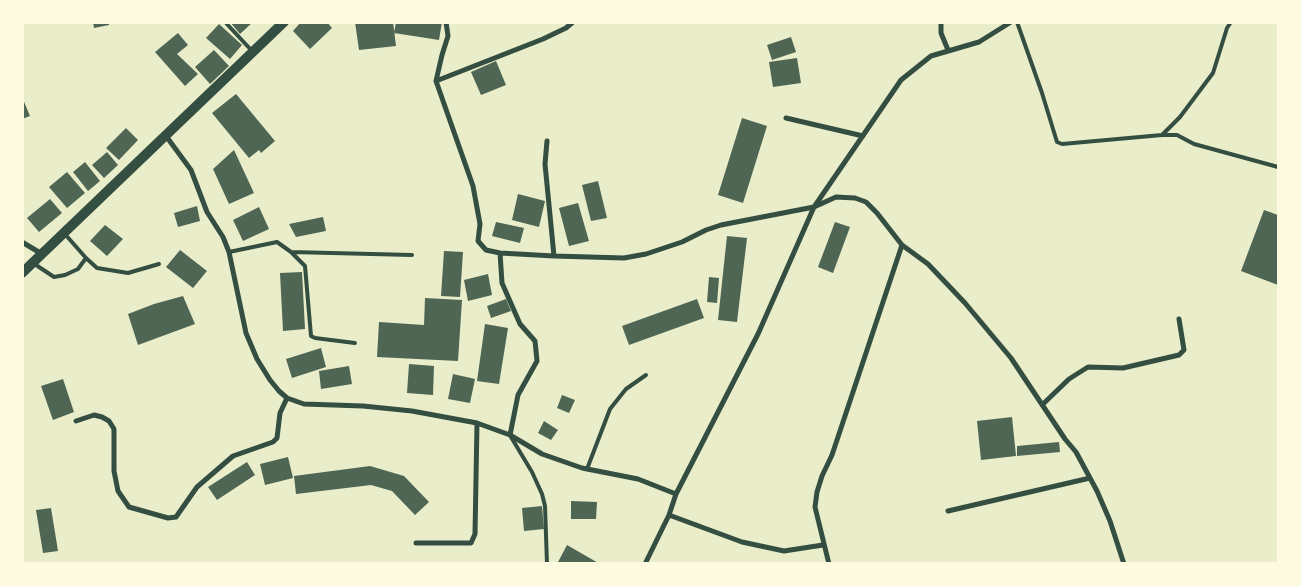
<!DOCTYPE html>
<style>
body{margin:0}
#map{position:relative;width:1301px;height:586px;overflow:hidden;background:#e9edc9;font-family:"Fira Sans Condensed",sans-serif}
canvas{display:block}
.frame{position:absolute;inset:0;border:24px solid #fefae0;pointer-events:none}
</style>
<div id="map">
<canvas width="1301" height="586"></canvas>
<div class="frame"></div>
</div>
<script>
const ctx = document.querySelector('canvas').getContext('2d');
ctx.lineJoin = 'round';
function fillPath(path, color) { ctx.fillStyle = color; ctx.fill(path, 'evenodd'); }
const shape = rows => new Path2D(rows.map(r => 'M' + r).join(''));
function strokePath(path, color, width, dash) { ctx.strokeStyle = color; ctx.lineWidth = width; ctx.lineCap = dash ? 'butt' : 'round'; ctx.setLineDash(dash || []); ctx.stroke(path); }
const building = shape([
 [93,22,109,22,109,25,94,28],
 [230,22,253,22,240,34],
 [301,22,327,22,332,28,310,49,293,31],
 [355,22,393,22,396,46,359,50],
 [396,22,442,22,439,40,394,33],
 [219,24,242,45,230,59,206,38],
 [178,33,188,45,177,54,198,74,185,86,155,52],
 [791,37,796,52,772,60,767,45],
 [214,50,229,66,210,84,195,67],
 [797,58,801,83,773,87,769,62],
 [496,61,506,85,481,95,471,72],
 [236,94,275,141,261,153,259,150,249,158,212,113],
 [22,97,30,116,22,119],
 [742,118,767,126,743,203,718,195],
 [126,128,138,140,119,160,106,148],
 [234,150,254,193,229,204,213,169],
 [107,152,118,165,104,178,92,165],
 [85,162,100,181,88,191,73,172],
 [67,172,85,193,67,208,49,187],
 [598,181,607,218,591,221,582,185],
 [518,194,545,201,539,227,512,220],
 [50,199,62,213,39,232,27,218],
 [578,203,589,241,569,246,559,208],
 [197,206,200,221,178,227,174,213],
 [259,207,269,229,243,241,233,220],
 [1264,210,1278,215,1278,285,1241,271],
 [323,217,326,231,296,237,289,224],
 [496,222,524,228,520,243,492,236],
 [835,222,850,227,833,273,818,267],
 [105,225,123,239,107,256,90,241],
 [727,236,747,238,737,322,718,320],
 [180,250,207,271,193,288,166,267],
 [444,251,463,252,460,297,441,296],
 [302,272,305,329,283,331,280,273],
 [488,274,492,295,468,301,464,280],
 [709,277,719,278,717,303,707,302],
 [183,296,195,324,138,345,128,314,154,304],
 [425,298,462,300,458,361,377,357,379,322,424,325],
 [506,299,511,311,491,318,487,306],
 [697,299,704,318,629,345,622,326],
 [485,324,508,328,499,384,477,381],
 [321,348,326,367,292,378,286,359],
 [409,364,434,366,433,395,407,393],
 [349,366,352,384,321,389,319,371],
 [453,374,475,379,470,403,448,399],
 [63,379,74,412,53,420,41,386],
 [562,395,575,400,569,413,557,408],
 [1012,417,1016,456,981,460,977,421],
 [544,421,558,430,551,440,538,433],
 [1059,442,1060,452,1017,456,1017,446],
 [288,457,293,478,265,485,260,464],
 [247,462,255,475,217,500,208,487],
 [370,466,404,476,429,502,415,515,392,491,371,485,296,494,294,476],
 [571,501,597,502,596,519,571,519],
 [542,506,544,529,524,531,522,508],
 [51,508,58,551,43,553,36,510],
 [567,545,600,564,557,564]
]);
const service = shape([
 [225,22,253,52],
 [1017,22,1042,93,1057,142,1062,144,1162,135,1177,135,1194,144,1278,167],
 [1162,135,1180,117,1213,73,1227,28,1231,22],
 [64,233,86,258,97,268,128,273,159,264],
 [229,252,277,242,291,252,305,266,311,336,315,338,355,343],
 [291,252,412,255],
 [33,263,54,277,65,275,78,269,86,258],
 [511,437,532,472,542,494,545,506,547,564],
 [587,469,610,409,626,389,646,375]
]);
const minor = shape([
 [446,22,448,36,442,55,436,81,473,186,480,224,478,241,486,250,500,253,554,256,624,258,646,254,682,242,706,230,721,225,814,207,836,197,855,198,866,202,877,213,902,245,928,264,965,303,1011,358,1065,439,1076,452,1097,491,1110,521,1124,564],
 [941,22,941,33,948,50],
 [436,81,543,39,566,28,573,22],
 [786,118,863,136],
 [166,136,191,170,207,212,223,237,229,252,246,333,257,359,270,380,279,391,287,398,304,404,363,406,412,411,477,423,510,435,542,454,582,468,638,479,676,494],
 [547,141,545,164,554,256],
 [22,242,42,254],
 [500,253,502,283,520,324,535,341,537,361,518,395,510,435],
 [1042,405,1069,379,1088,367,1123,368,1179,355,1184,350,1179,319],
 [76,421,94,415,102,417,109,421,114,429,114,471,118,491,129,507,168,518,176,517,197,487,233,456,273,442,277,438,280,413,287,398],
 [948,511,1090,478],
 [669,515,742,542,784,551,823,545],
 [416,543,471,543,475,534,477,423],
 [645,564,669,515,676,494,758,334,814,207,901,80,931,56,979,42,1011,22],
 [829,564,815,507,817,492,822,476,832,455,902,245]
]);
const secondary = shape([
 [22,273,284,22]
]);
fillPath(building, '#4f6655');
strokePath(service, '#344e41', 4);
strokePath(minor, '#344e41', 5);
strokePath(secondary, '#344e41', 10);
</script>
